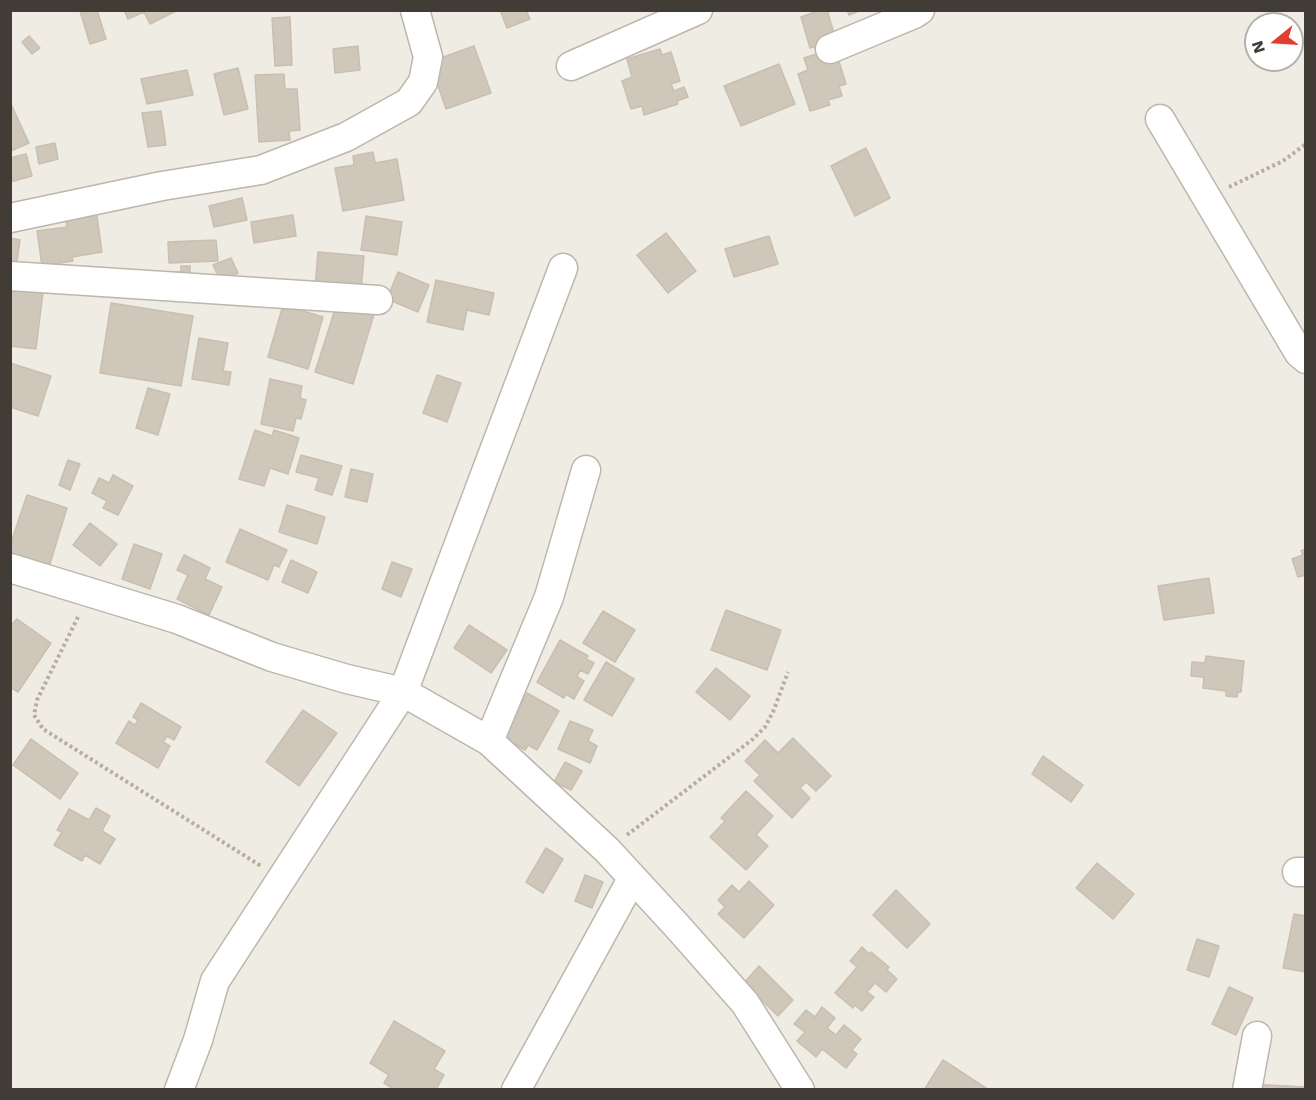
<!DOCTYPE html>
<style>
body{margin:0}
#map{position:relative;width:1316px;height:1100px;overflow:hidden;background:#efece4;font-family:"Work Sans",sans-serif}
canvas{display:block}
.frame{position:absolute;inset:0;border:12px solid #413c35;pointer-events:none}
.north{position:absolute;left:1244px;top:12px;width:60px;height:60px;box-sizing:border-box;background:#fff;border:2px solid #b3b1ae;border-radius:50%;rotate:252deg;font-size:16px;font-weight:700;line-height:24px;text-align:center;color:#413c35}
.north::after{content:'';display:block;margin:auto;width:21px;height:27px;background:#df3f2c;clip-path:polygon(50% 0,100% 100%,50% 72%,0 100%)}
</style>
<div id="map">
<canvas width="1316" height="1100"></canvas>
<div class="frame"></div>
<div class="north">N</div>
</div>
<script>
const ctx = document.querySelector('canvas').getContext('2d');
ctx.lineJoin = 'round';
function fillPath(path, color) { ctx.fillStyle = color; ctx.fill(path, 'evenodd'); }
const shape = rows => new Path2D(rows.map(r => 'M' + r).join(''));
function strokePath(path, color, width, dash) { ctx.strokeStyle = color; ctx.lineWidth = width; ctx.lineCap = dash ? 'butt' : 'round'; ctx.setLineDash(dash || []); ctx.stroke(path); }
const building = shape([
 [97,10,106,39,90,44,80,11,97,10],
 [124,10,176,10,176,11,150,24,144,12,128,19,124,10],
 [500,10,526,10,530,19,507,28,500,10],
 [821,10,827,10,836,40,810,48,801,17,821,10],
 [847,10,862,10,849,15,847,10],
 [290,17,292,65,275,66,272,18,290,17],
 [29,36,40,48,32,54,22,42,29,36],
 [358,46,360,70,335,73,333,49,358,46],
 [474,46,491,93,446,109,430,62,474,46],
 [660,49,662,55,671,52,680,81,671,84,674,91,684,87,688,97,677,101,678,104,644,115,642,106,631,109,622,81,632,77,627,59,660,49],
 [826,51,837,55,846,84,839,86,842,96,828,100,830,105,810,111,798,74,808,70,804,58,826,51],
 [779,64,795,104,741,126,724,86,779,64],
 [238,68,248,109,224,115,214,74,238,68],
 [187,70,193,95,147,104,141,79,187,70],
 [284,74,285,89,297,89,300,130,289,131,290,140,259,142,255,75,284,74],
 [10,102,29,143,13,150,10,145,10,102],
 [161,111,166,145,148,147,142,113,161,111],
 [55,143,58,159,39,164,36,147,55,143],
 [866,148,890,198,855,216,831,166,866,148],
 [373,152,375,163,397,159,404,200,343,211,335,168,354,165,353,156,373,152],
 [26,154,32,176,10,182,10,158,26,154],
 [242,198,247,220,214,227,209,206,242,198],
 [96,210,102,252,72,257,73,261,42,266,37,231,67,227,65,215,96,210],
 [293,215,296,236,254,243,251,222,293,215],
 [366,216,402,222,397,255,361,250,366,216],
 [666,233,696,271,668,293,637,255,666,233],
 [769,236,778,264,734,277,725,249,769,236],
 [10,238,20,240,16,268,10,267,10,238],
 [216,240,218,261,169,263,168,242,216,240],
 [318,252,364,256,361,291,315,288,318,252],
 [231,258,238,273,220,280,213,265,231,258],
 [181,266,190,266,190,284,171,284,172,272,181,272,181,266],
 [398,272,429,285,418,312,387,299,398,272],
 [436,280,494,293,489,315,467,310,463,330,427,322,436,280],
 [10,288,43,292,36,349,10,346,10,288],
 [338,300,375,311,353,384,315,372,338,300],
 [111,303,193,316,181,386,100,373,111,303],
 [283,305,323,317,308,369,268,357,283,305],
 [199,338,228,343,223,371,231,372,229,385,192,379,199,338],
 [10,363,51,376,38,416,10,407,10,363],
 [437,375,461,383,447,422,423,413,437,375],
 [270,379,302,386,300,398,306,400,301,419,296,418,293,431,261,424,270,379],
 [148,388,170,394,158,435,136,428,148,388],
 [255,430,272,436,274,430,299,438,288,474,270,468,264,486,239,479,255,430],
 [301,455,342,466,332,495,315,490,319,478,296,472,301,455],
 [68,460,80,464,70,490,59,485,68,460],
 [351,469,373,474,367,502,345,497,351,469],
 [113,475,133,486,118,515,103,508,107,501,92,493,99,478,109,483,113,475],
 [27,495,67,508,49,567,10,555,10,546,27,495],
 [287,505,325,517,317,544,279,532,287,505],
 [90,523,117,544,100,566,73,545,90,523],
 [240,529,287,550,279,567,274,565,268,580,226,562,240,529],
 [134,544,162,554,150,589,122,579,134,544],
 [1306,549,1306,575,1298,577,1292,559,1303,555,1301,551,1306,549],
 [184,555,210,568,205,579,222,587,209,615,177,599,188,575,177,570,184,555],
 [291,560,317,572,308,593,282,582,291,560],
 [392,562,412,569,401,597,382,589,392,562],
 [1209,578,1214,613,1164,620,1158,586,1209,578],
 [726,610,781,630,767,670,711,650,726,610],
 [603,611,635,630,615,662,583,643,603,611],
 [17,619,51,643,18,692,10,687,10,626,17,619],
 [469,625,507,650,491,673,454,648,469,625],
 [560,640,588,656,586,659,594,663,588,674,580,670,577,677,584,681,574,699,566,694,564,698,537,682,560,640],
 [1206,656,1244,661,1241,692,1238,692,1237,697,1226,696,1226,691,1203,688,1204,677,1191,676,1192,662,1205,663,1206,656],
 [606,662,634,679,612,716,584,700,606,662],
 [716,668,750,696,730,720,696,692,716,668],
 [527,693,559,711,537,750,528,745,525,750,503,737,527,693],
 [141,703,181,727,174,740,167,736,163,742,170,746,158,768,116,743,129,721,135,725,138,720,133,717,141,703],
 [303,710,337,733,299,786,266,762,303,710],
 [570,721,593,730,588,741,597,746,590,763,558,749,570,721],
 [793,738,831,776,816,791,806,782,800,788,810,798,792,818,754,781,760,775,745,761,765,740,778,753,793,738],
 [31,739,78,773,60,799,13,765,31,739],
 [1043,756,1083,785,1071,802,1032,774,1043,756],
 [565,762,582,771,571,790,554,782,565,762],
 [746,791,773,816,756,835,768,846,746,870,710,837,725,821,721,818,746,791],
 [96,808,110,816,102,831,115,839,100,864,85,855,82,861,54,845,62,832,57,830,69,809,89,820,96,808],
 [546,848,563,859,543,893,526,882,546,848],
 [1097,863,1134,894,1113,919,1076,888,1097,863],
 [585,875,603,882,592,908,575,901,585,875],
 [749,881,774,905,744,938,718,914,725,907,718,900,732,885,739,892,749,881],
 [896,890,930,924,907,948,873,915,896,890],
 [1294,914,1306,916,1306,972,1283,968,1294,914],
 [1197,939,1219,946,1209,977,1187,970,1197,939],
 [862,947,869,954,871,952,889,967,887,970,897,979,886,992,875,983,867,992,874,997,862,1011,855,1005,853,1008,835,993,857,967,850,961,862,947],
 [759,966,793,1000,778,1016,744,983,759,966],
 [1229,987,1253,998,1236,1035,1212,1024,1229,987],
 [822,1007,835,1018,827,1028,836,1035,844,1025,861,1039,852,1050,857,1054,846,1068,822,1049,816,1057,797,1041,805,1032,794,1024,806,1010,815,1017,822,1007],
 [394,1021,445,1051,434,1069,444,1075,436,1090,413,1088,412,1090,395,1090,384,1083,389,1075,370,1063,394,1021],
 [943,1060,989,1090,924,1090,943,1060],
 [1249,1084,1305,1087,1305,1090,1249,1090,1249,1084]
]);
const path = shape([
 [1229,187,1283,161,1306,144],
 [78,617,37,700,34,715,43,729,261,866],
 [627,835,753,739,765,727,773,712,788,672]
]);
const street = shape([
 [830,49,914,14,920,10],
 [571,66,698,10],
 [1160,119,1299,353,1306,359],
 [10,218,162,186,261,170,346,137,409,102,423,82,428,57,415,10],
 [10,276,378,300],
 [10,568,177,619,272,657,347,679,403,692,489,741,607,850,677,926,745,1003,800,1090],
 [489,741,549,597,586,470],
 [1297,872,1306,872],
 [179,1090,198,1040,215,981,403,692,563,268],
 [516,1090,632,879],
 [1247,1090,1257,1036]
]);
fillPath(building, '#d0c7bb');
strokePath(building, '#c9beaf', 1.5);
strokePath(street, '#bdb6ab', 31);
strokePath(path, '#baad9b', 4, [3, 3]);
strokePath(street, '#fff', 28);
</script>
